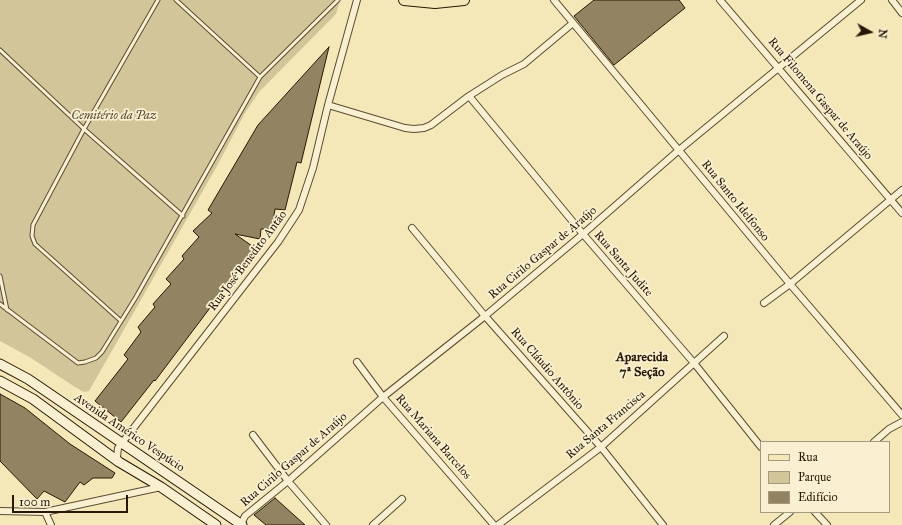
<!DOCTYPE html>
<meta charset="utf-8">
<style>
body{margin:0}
#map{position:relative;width:902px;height:525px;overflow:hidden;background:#f5e8b8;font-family:"IM FELL Great Primer",serif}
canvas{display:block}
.legend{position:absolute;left:760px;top:441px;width:130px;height:72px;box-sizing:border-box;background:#f8f0d1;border:1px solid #a49a7f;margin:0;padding:5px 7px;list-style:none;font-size:12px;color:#261805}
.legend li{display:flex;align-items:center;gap:8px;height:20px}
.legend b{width:20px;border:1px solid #a49a7f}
.north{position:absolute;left:850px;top:12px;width:40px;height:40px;-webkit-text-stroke:3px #f8f0d1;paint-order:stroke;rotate:98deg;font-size:11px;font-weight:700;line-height:16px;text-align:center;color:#261805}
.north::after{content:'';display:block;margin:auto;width:14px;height:18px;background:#261805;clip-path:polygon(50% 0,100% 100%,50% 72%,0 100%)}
.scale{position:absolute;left:12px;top:495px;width:116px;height:18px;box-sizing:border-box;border:2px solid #261805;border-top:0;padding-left:5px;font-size:12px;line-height:14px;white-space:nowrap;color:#261805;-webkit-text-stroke:3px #f8f0d1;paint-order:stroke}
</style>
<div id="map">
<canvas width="902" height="525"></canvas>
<ul class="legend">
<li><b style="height:5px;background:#f5e8b8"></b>Rua</li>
<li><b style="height:11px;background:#d2c59a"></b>Parque</li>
<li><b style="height:11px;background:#928462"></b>Edifício</li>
</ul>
<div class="north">N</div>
<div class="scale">100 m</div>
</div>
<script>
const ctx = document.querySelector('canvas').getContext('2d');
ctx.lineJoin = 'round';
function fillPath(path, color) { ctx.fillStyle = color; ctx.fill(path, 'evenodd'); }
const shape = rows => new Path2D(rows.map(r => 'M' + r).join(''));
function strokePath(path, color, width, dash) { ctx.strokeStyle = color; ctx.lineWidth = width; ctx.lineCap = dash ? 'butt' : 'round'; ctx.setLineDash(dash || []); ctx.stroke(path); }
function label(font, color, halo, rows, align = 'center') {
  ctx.font = font + ' "IM FELL Great Primer",serif'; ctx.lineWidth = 3.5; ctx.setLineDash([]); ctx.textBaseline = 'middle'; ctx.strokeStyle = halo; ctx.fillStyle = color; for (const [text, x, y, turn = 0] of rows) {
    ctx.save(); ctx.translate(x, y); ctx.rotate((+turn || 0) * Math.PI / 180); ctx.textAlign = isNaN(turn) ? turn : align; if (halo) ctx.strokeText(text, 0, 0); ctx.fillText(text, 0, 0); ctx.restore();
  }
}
const green = shape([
 [0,0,340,0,336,14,259,92,245,113,217,166,89,391,84,392,75,387,31,358,0,341]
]);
const building = shape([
 [594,0,679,0,685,8,614,65,574,16,594,0],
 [329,47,301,163,297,162,285,210,275,209,272,229,261,229,260,239,235,234,255,248,155,381,154,380,121,422,95,401,128,359,124,355,141,332,138,327,155,307,153,304,171,284,166,279,184,259,182,256,199,237,193,231,212,213,208,210,258,125,329,47],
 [0,394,25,408,70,444,115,473,112,478,93,478,84,485,80,482,65,502,44,491,37,499,0,461,0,394],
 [275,498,305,525,266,525,254,515,275,498]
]);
const service = shape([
 [158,0,84,129,183,216],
 [0,50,84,129,33,225,32,236,35,244,121,321],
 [260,77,338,0],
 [0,276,7,310],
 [0,304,78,363,85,362,96,358,102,352,136,297,260,77,176,0]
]);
const minor = shape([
 [554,0,790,284,902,415],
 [720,0,902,213],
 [892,0,902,13],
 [469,96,583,234,694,363,761,447],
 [328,105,405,128,414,129,424,128,431,125,469,96,502,75,524,64,573,23],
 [412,228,485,316,601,447,663,525],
 [764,303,790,284,902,190],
 [357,362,383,397,494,525],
 [253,435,288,481,326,525],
 [874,442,889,429,902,422],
 [119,462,117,457,118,448,278,242,299,210,313,168,328,105,357,0],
 [0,511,45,512,161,487],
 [45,512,51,525],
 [815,512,827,525],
 [241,524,245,516,288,481,383,397,485,316,583,234,679,150,861,0],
 [373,525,402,499],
 [498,525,601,447,724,336],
 [774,525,790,512]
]);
const secondary = shape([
 [0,364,28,379,242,525],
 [0,381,33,399,119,462,161,487,216,525]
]);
const primary = shape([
 [404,0,435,3,464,0]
]);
const streetNames = [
 ["Rua Filomena Gaspar de Araújo",820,99,50],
 ["Rua Santo Idelfonso",735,201,51],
 ["Rua Cirilo Gaspar de Araújo",543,253,-40],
 ["Rua José Benedito Antão",248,261,-53],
 ["Rua Santa Judite",623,264,49],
 ["Rua Cláudio Antônio",547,369,49],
 ["Rua Santa Francisca",606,425,-40],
 ["Avenida Américo Vespúcio",129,433,34],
 ["Rua Mariana Barcelos",433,437,49],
 ["Rua Cirilo Gaspar de Araújo",294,460,-41]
];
const parkNames = [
 ["Cemitério da Paz",114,116]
];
const neighbourhoodNames = [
 ["Aparecida",642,358],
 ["7ª Seção",642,373]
];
fillPath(green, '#d2c59a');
fillPath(building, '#928462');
strokePath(building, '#261805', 1);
strokePath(service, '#5a4c32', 5);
strokePath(minor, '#5a4c32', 8);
strokePath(secondary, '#261805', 11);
strokePath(primary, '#261805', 12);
strokePath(service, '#f8f0d1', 3);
strokePath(minor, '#f8f0d1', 6);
strokePath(secondary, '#f8f0d1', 9);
strokePath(primary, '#f5e8b8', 10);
label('12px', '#261805', '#f8f0d1', streetNames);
label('italic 12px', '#5a4c32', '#f8f0d1', parkNames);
label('bold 13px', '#261805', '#f8f0d1', neighbourhoodNames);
</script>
